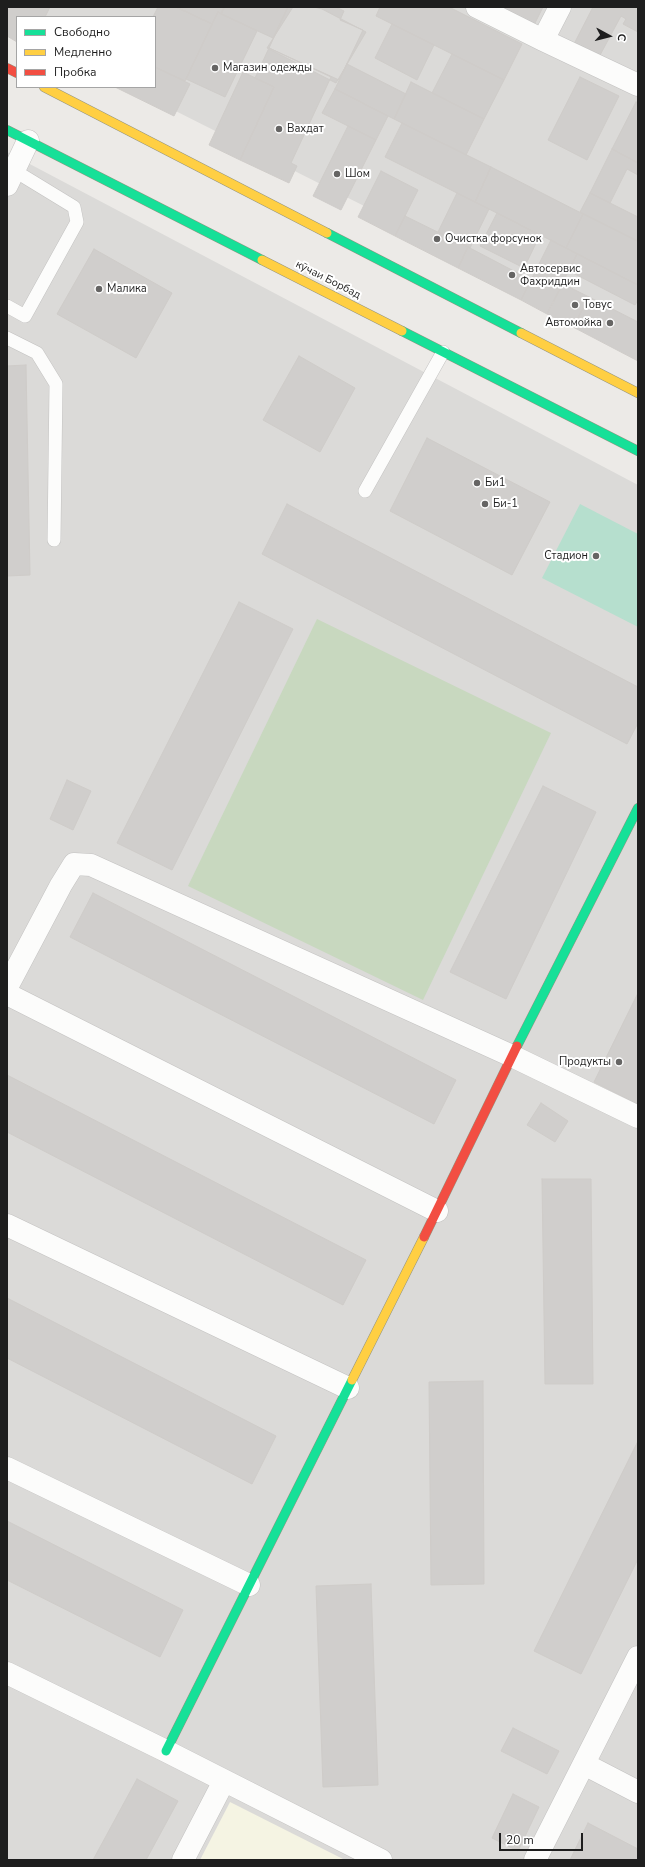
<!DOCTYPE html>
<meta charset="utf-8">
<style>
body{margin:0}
#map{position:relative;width:645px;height:1867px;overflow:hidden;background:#eceae7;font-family:"Nunito Sans",sans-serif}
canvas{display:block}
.frame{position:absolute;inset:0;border:8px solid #1e1e1e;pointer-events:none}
.legend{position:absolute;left:16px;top:16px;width:140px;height:72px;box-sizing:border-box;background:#fff;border:1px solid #a5a5a5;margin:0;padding:5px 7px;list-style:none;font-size:12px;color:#1e1e1e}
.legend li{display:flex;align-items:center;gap:8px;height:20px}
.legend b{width:20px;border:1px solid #a5a5a5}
.north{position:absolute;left:589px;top:16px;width:40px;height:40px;-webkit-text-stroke:3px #fff;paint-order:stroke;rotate:97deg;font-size:11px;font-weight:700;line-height:16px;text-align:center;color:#1e1e1e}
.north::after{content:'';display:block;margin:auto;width:14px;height:18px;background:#1e1e1e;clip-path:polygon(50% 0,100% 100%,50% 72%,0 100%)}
.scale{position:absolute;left:499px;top:1833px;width:84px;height:18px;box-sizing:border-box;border:2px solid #1e1e1e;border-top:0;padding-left:5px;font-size:12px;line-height:14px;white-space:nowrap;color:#1e1e1e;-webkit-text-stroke:3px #fff;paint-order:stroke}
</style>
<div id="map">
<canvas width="645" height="1867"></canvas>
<div class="frame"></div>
<ul class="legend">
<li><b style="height:5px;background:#16e098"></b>Свободно</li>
<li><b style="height:5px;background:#ffcf43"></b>Медленно</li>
<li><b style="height:5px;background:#f24e42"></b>Пробка</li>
</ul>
<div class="north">С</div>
<div class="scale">20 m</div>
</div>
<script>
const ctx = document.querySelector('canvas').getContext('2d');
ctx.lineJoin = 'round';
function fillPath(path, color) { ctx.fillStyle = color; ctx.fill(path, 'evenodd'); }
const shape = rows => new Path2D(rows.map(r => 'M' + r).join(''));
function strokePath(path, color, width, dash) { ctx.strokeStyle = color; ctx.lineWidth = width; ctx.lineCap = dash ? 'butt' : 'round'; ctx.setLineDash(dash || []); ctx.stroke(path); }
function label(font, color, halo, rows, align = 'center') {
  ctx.font = font + ' "Nunito Sans",sans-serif'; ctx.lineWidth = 4; ctx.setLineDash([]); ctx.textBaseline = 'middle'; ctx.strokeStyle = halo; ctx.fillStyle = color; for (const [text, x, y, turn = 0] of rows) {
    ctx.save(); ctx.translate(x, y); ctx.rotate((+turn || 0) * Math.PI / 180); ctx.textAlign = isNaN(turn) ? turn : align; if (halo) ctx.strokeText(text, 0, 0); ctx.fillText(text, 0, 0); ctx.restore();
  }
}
const residential = shape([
 [7,7,638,7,638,344,128,87,155,87,155,17,17,17],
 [7,152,638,485,638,1860,7,1860]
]);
const education = shape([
 [230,1802,345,1860,200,1860]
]);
const forest = shape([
 [317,619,551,733,423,1000,188,886]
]);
const pitch = shape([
 [580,504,638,534,638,627,542,578]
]);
const building = shape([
 [7,7,50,7,45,17,17,17,17,42,7,36,7,7],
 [158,7,176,7,212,24,185,81,155,67,155,17,153,17,158,7],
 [176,7,225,7,221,14,218,12,212,24,176,7],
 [224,7,288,7,273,38,221,14,224,7],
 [288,7,336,7,344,11,340,20,363,30,339,80,269,48,288,7],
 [293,7,314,7,322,9,366,32,336,83,267,48,293,7],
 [380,7,449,7,522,44,504,80,376,16,380,7],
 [494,7,543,7,533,27,494,7],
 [593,7,638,7,638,32,623,24,626,19,621,16,599,57,574,44,593,7],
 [218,12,257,31,225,97,186,79,218,12],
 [392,24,434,45,417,80,375,58,392,24],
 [269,48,331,77,291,163,297,166,289,183,240,160,274,87,255,78,269,48],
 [452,54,504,80,484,119,432,93,452,54],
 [347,64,406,94,394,119,335,89,347,64],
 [155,67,190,84,174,116,115,87,155,87,155,67],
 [243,72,274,87,240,160,209,145,243,72],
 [580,77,619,96,587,160,548,140,580,77],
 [411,82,484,119,466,155,394,119,411,82],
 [335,89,388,116,376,140,322,113,335,89],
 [636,102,638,103,638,163,612,149,636,102],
 [402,123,491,167,475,202,385,157,402,123],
 [348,126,376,140,341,210,313,196,348,126],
 [612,149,638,163,638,175,627,169,610,203,590,193,612,149],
 [491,167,583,214,566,248,475,202,491,167],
 [381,171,418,190,395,236,358,217,381,171],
 [457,193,489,209,470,248,438,232,457,193],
 [590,193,638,217,637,241,580,212,590,193],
 [497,213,540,235,524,268,480,246,497,213],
 [583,214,638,241,638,285,566,248,583,214],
 [405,216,468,247,458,268,395,236,405,216],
 [551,240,577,254,547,314,521,300,551,240],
 [468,247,531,280,521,300,458,268,468,247],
 [94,249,172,293,136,358,57,314,94,249],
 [577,254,638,285,638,300,635,305,569,271,577,254],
 [563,284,589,297,573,327,547,314,563,284],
 [589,297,638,322,638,361,573,327,589,297],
 [299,356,355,388,320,452,263,420,299,356],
 [26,365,30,575,7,576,7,366,26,365],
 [427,438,550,502,512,575,390,511,427,438],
 [287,504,638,687,638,723,627,744,262,554,287,504],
 [239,602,293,629,172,870,117,843,239,602],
 [67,780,91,791,73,830,50,819,67,780],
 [543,786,596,812,506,999,450,972,543,786],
 [93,893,456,1080,434,1124,70,937,93,893],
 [638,993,638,1104,594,1082,638,993],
 [7,1075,366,1260,343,1305,7,1132,7,1075],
 [541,1103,568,1121,555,1142,527,1125,541,1103],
 [542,1179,591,1179,593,1384,545,1384,542,1179],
 [7,1298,276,1436,252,1484,7,1358,7,1298],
 [483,1381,484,1584,431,1585,429,1382,483,1381],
 [638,1441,638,1559,581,1674,534,1651,638,1441],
 [7,1521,183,1610,160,1657,7,1580,7,1521],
 [371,1584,378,1785,323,1787,316,1586,371,1584],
 [513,1728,559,1751,547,1774,501,1751,513,1728],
 [137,1779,178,1801,146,1860,93,1860,137,1779],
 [513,1794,539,1807,518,1851,492,1838,513,1794],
 [588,1823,638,1849,638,1860,570,1860,588,1823]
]);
const lane = shape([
 [7,306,25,316,77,222,74,207,15,171],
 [7,338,37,353,56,384,54,540],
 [365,491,443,352]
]);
const street = shape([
 [477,7,543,40,638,85],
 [543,40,560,7],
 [7,185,28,141],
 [7,987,61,885,74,864,91,865,512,1056,638,1117],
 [7,994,437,1211],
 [7,1225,348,1388],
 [7,1468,249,1585],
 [7,1673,166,1751,381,1860],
 [584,1764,638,1792],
 [183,1860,224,1781],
 [535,1860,638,1657]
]);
const fast = shape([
 [7,130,262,260],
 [327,233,521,333],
 [402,331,638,451],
 [517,1046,638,808],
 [166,1751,352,1380]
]);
const slow = shape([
 [44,87,327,233],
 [262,260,402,331],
 [521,333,638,393],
 [352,1380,424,1237]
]);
const jam = shape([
 [7,68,17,73],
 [424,1237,517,1046]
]);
const markers = [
 [215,68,4,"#666564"],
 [279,129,4,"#666564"],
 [337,174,4,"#666564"],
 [437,239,4,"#666564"],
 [512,275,4,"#666564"],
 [99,289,4,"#666564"],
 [575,305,4,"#666564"],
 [610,323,4,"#666564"],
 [477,483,4,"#666564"],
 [485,504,4,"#666564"],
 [596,556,4,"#666564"],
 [619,1062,4,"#666564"]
];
const poiNames = [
 ["Магазин одежды",223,68],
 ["Вахдат",287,129],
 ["Шом",345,174],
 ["Очистка форсунок",445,239],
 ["Автосервис",520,269],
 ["Фахриддин",520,282],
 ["Малика",107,289],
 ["Товус",583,305],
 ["Автомойка",602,323,"right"],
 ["Би1",485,483],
 ["Би-1",493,504],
 ["Стадион",588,556,"right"],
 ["Продукты",611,1062,"right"]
];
const streetNames = [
 ["кӯчаи Борбад",328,280,27]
];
fillPath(residential, '#dbdad8');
fillPath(education, '#f5f4e3');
fillPath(forest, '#c8d8bf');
fillPath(pitch, '#b6dfce');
fillPath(building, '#d0cecc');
strokePath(building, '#cfccc9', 1);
strokePath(lane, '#c3c2c1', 14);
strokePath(street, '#c3c2c1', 23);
strokePath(fast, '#939481', 10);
strokePath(slow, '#939481', 10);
strokePath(jam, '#939481', 10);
strokePath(lane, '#fcfcfb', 13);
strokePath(street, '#fcfcfb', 22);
strokePath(fast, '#16e098', 9);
strokePath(slow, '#ffcf43', 9);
strokePath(jam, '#f24e42', 9);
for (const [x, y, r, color] of markers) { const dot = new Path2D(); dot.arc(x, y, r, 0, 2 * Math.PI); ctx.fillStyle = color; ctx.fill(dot); strokePath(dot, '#fff', 1.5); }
label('11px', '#1e1e1e', '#fff', poiNames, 'left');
label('11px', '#1e1e1e', '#fff', streetNames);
</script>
